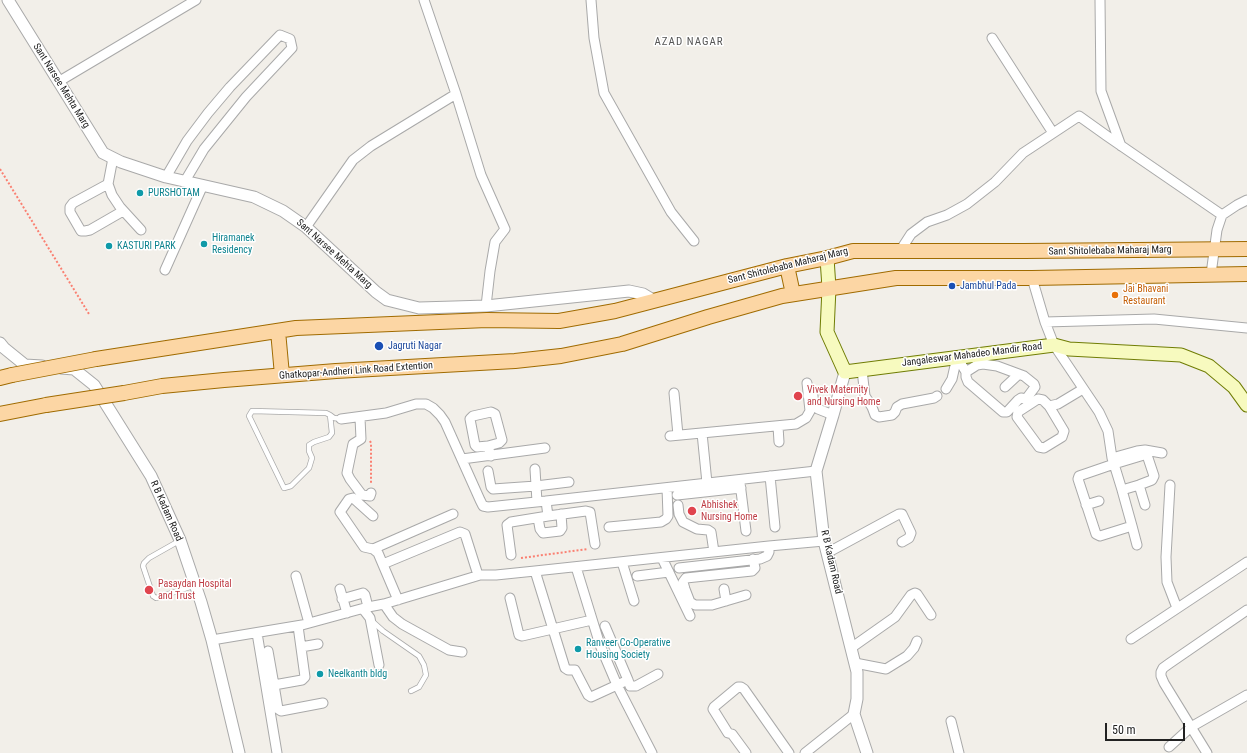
<!DOCTYPE html>
<style>
body{margin:0}
#map{position:relative;width:1247px;height:753px;overflow:hidden;background:#f2efe9;font-family:"Roboto Condensed",sans-serif}
canvas{display:block}
.scale{position:absolute;left:1105px;top:723px;width:80px;height:18px;box-sizing:border-box;border:2px solid #222;border-top:0;padding-left:5px;font-size:12px;line-height:14px;white-space:nowrap;color:#222;-webkit-text-stroke:3px #fff;paint-order:stroke}
</style>
<div id="map">
<canvas width="1247" height="753"></canvas>
<div class="scale">50 m</div>
</div>
<script>
const ctx = document.querySelector('canvas').getContext('2d');
ctx.lineJoin = 'round';
const shape = rows => new Path2D(rows.map(r => 'M' + r).join(''));
function strokePath(path, color, width, dash) { ctx.strokeStyle = color; ctx.lineWidth = width; ctx.lineCap = dash ? 'butt' : 'round'; ctx.setLineDash(dash || []); ctx.stroke(path); }
function label(font, color, halo, rows, align = 'center') {
  ctx.font = font + ' "Roboto Condensed",sans-serif'; ctx.lineWidth = 3; ctx.setLineDash([]); ctx.textBaseline = 'middle'; ctx.strokeStyle = halo; ctx.fillStyle = color; for (const [text, x, y, turn = 0] of rows) {
    ctx.save(); ctx.translate(x, y); ctx.rotate((+turn || 0) * Math.PI / 180); ctx.textAlign = isNaN(turn) ? turn : align; if (halo) ctx.strokeText(text, 0, 0); ctx.fillText(text, 0, 0); ctx.restore();
  }
}
const path = shape([
 [0,169,89,314],
 [370,441,371,443,371,484],
 [521,558,588,549]
]);
const service = shape([
 [330,415,332,433,329,437,314,442,309,445,309,451,312,458,309,468,291,486,284,488,249,416,252,411,326,413,330,415,334,418,341,419],
 [179,541,149,558,144,563,143,566,153,596,156,598,196,585],
 [373,622,383,631,419,656,424,665,426,675,419,687,411,691]
]);
const minor = shape([
 [424,0,456,94,481,175,505,229,495,242,490,271,486,306],
 [591,0,594,38,604,93,671,212,694,241],
 [1100,0,1101,91,1121,146],
 [992,38,1053,133],
 [58,82,196,0],
 [113,158,108,184,112,195,120,207,141,230],
 [166,177,187,141,208,113,230,87,280,35,290,39,292,48,246,97,204,149,185,181],
 [108,184,73,203,70,207,70,212,81,231,85,231,90,230,123,211],
 [306,227,353,160,371,146,456,94],
 [900,251,911,234,927,222,947,215,967,204,995,182,1023,153,1079,116,1107,136,1222,215],
 [165,270,203,185],
 [1211,274,1217,230,1222,215,1237,205,1247,200],
 [1032,278,1045,322,1054,345,1099,412,1108,431,1112,458,1114,464,1122,490,1132,526,1100,536,1096,534,1078,479,1079,476,1114,464,1144,455,1147,455,1154,476,1152,480,1139,485,1122,490],
 [1045,322,1154,319,1247,328],
 [957,357,966,372,966,377,968,382,1003,412,1007,412,1018,400,1021,398,1026,399,1035,387,1034,384,1024,376,997,366,983,364,977,365,966,372],
 [862,370,865,396,872,407,875,415,879,417,892,415,895,412,897,407,902,404,934,398,937,396],
 [1005,387,1019,374],
 [946,389,952,379,957,357],
 [674,393,678,435],
 [813,396,814,405,818,409,833,415],
 [1049,406,1064,431,1062,437,1044,448,1039,447,1017,417,1018,412,1038,399,1043,400,1049,406,1058,404,1083,389],
 [360,418,361,439,353,444,347,473,350,479,362,495,370,496,371,493],
 [341,419,386,413,416,404,426,404,433,408,440,415,445,422,480,500,483,506,488,507,546,501,816,471],
 [778,426,779,442],
 [702,433,707,483],
 [670,436,796,424,806,418,810,411,807,383],
 [488,446,477,447,475,445,470,419,473,416,491,412,495,414,502,440,499,443,488,446,491,456],
 [1112,458,1137,451,1145,450,1162,453],
 [462,459,545,448],
 [535,469,537,502],
 [488,471,491,487,493,489,536,486,569,482],
 [770,476,775,527],
 [740,483,746,531],
 [1139,485,1145,505],
 [1170,485,1166,557,1167,582,1177,608],
 [677,495,741,488],
 [546,501,548,516,586,511,590,512,595,544],
 [678,505,679,514,683,522,697,529,708,530,711,532,714,552],
 [1086,505,1099,501],
 [373,516,353,498,349,499,340,512,364,547,373,549,378,553,398,600],
 [538,518,540,529,543,533,560,531,562,528,561,514],
 [1132,526,1137,545],
 [609,527,661,522,666,519,668,516,667,488],
 [373,549,453,514],
 [827,553,899,514,902,514,911,533,909,538,902,542],
 [511,555,507,525,511,522,548,516],
 [662,558,690,616],
 [622,562,634,601],
 [383,564,460,532,465,534,478,575],
 [576,567,600,645,617,685,652,753],
 [679,568,760,559,767,556,769,552,769,546],
 [535,571,565,668,568,670,575,670,588,695,591,697,628,680,630,686,636,686,658,674],
 [296,576,309,623],
 [637,576,669,572],
 [340,589,347,613],
 [724,589,726,601],
 [746,595,712,605,695,605,690,602,685,589,683,582,686,578,752,571,755,568,753,559],
 [510,598,519,635,522,636,592,620],
 [342,599,363,593,365,595,368,607],
 [384,604,393,617,402,624,449,650,462,652],
 [363,609,370,618,379,665],
 [298,626,305,677,302,680,274,685,278,709,281,711,323,703],
 [605,626,628,680],
 [257,633,277,753],
 [1131,639,1247,562],
 [212,640,302,625,368,607,384,604,480,575,496,575,535,571,769,546,824,541],
 [301,647,318,644],
 [851,648,895,617,911,595,915,593,917,594,931,615],
 [268,651,274,685],
 [855,663,886,669,907,656,914,648,917,641],
 [951,721,959,753],
 [1169,747,1191,727,1247,695],
 [746,753,732,734,728,733,713,709,714,707,738,687,741,687,744,689,789,753],
 [805,753,854,714],
 [1207,753,1164,683,1161,676,1161,672,1163,668,1170,663,1247,610]
]);
const tertiary = shape([
 [8,0,103,153,121,162,166,177,254,197,283,211,306,227,376,292,387,300,419,308,454,307,486,306,629,291,643,294,653,300],
 [0,343,4,348,25,365,42,366],
 [61,368,74,369,94,385,151,476,180,540,201,602,212,640,239,753],
 [845,372,833,415,816,471,824,541,857,672,857,699,854,714,867,753]
]);
const secondary = shape([
 [827,258,829,288,827,332,845,372,1054,345,1069,349,1181,355,1209,366,1234,387,1247,405]
]);
const primary = shape([
 [787,266,793,294],
 [278,331,282,375],
 [96,359,296,328,487,320,559,321,615,311,787,266,827,258,853,251,1024,251,1247,249],
 [0,378,12,375],
 [124,393,162,386,224,380,336,371,515,361,561,356,622,344,708,317,782,296,896,278,1032,278,1247,274],
 [0,414,46,405]
]);
const primaryBridge = shape([
 [12,375,96,359],
 [46,405,124,393]
]);
const markers = [
 [140,193,4,"#0f9aa8"],
 [204,244,4,"#0f9aa8"],
 [109,246,4,"#0f9aa8"],
 [952,286,4,"#1a4fb4"],
 [1115,295,4,"#e8710a"],
 [379,346,5,"#1a4fb4"],
 [798,396,5,"#e0444e"],
 [692,511,5,"#e0444e"],
 [149,590,5,"#e0444e"],
 [578,649,4,"#0f9aa8"],
 [320,674,4,"#0f9aa8"]
];
const streetNames = [
 ["Sant Narsee Mehta Marg",61,86,58],
 ["Sant Shitolebaba Maharaj Marg",1110,251,-1],
 ["Sant Narsee Mehta Marg",334,254,42],
 ["Sant Shitolebaba Maharaj Marg",788,266,-14],
 ["Jangaleswar Mahadeo Mandir Road",972,355,-7],
 ["Ghatkopar-Andheri Link Road Extention",356,371,-4],
 ["R B Kadam Road",166,511,66],
 ["R B Kadam Road",831,562,77]
];
const cultureNames = [
 ["PURSHOTAM",148,193],
 ["Hiramanek",212,238],
 ["Residency",212,250],
 ["KASTURI PARK",117,246],
 ["Ranveer Co-Operative",586,643],
 ["Housing Society",586,655],
 ["Neelkanth bldg",328,674]
];
const transitNames = [
 ["Jambhul Pada",960,286],
 ["Jagruti Nagar",388,346]
];
const foodNames = [
 ["Jai Bhavani",1123,289],
 ["Restaurant",1123,301]
];
const healthNames = [
 ["Vivek Maternity",807,390],
 ["and Nursing Home",807,402],
 ["Abhishek",701,505],
 ["Nursing Home",701,517],
 ["Pasaydan Hospital",158,584],
 ["and Trust",158,596]
];
const neighbourhoodNames = [
 ["AZAD NAGAR",689,42]
];
strokePath(service, '#a9a9a9', 6);
strokePath(minor, '#a9a9a9', 11);
strokePath(tertiary, '#a9a9a9', 13);
strokePath(secondary, '#707d05', 15);
strokePath(primary, '#a06b00', 16);
strokePath(path, '#fa8072', 2, [2, 2]);
strokePath(service, '#fff', 4.5);
strokePath(minor, '#fff', 9);
strokePath(tertiary, '#fff', 11);
strokePath(secondary, '#f7fabf', 13);
strokePath(primary, '#fcd6a4', 14);
strokePath(primaryBridge, '#a06b00', 16, []);
strokePath(primaryBridge, '#fcd6a4', 14);
for (const [x, y, r, color] of markers) { const dot = new Path2D(); dot.arc(x, y, r, 0, 2 * Math.PI); ctx.fillStyle = color; ctx.fill(dot); strokePath(dot, '#fff', 1.5); }
label('10px', '#222', '#fff', streetNames);
label('10px', '#0d838f', '#fff', cultureNames, 'left');
label('10px', '#164399', '#fff', transitNames, 'left');
label('10px', '#c56008', '#fff', foodNames, 'left');
label('10px', '#be3a42', '#fff', healthNames, 'left');
ctx.letterSpacing = '1px';
label('11px', '#555', '#fff', neighbourhoodNames);
ctx.letterSpacing = '0px';
</script>
